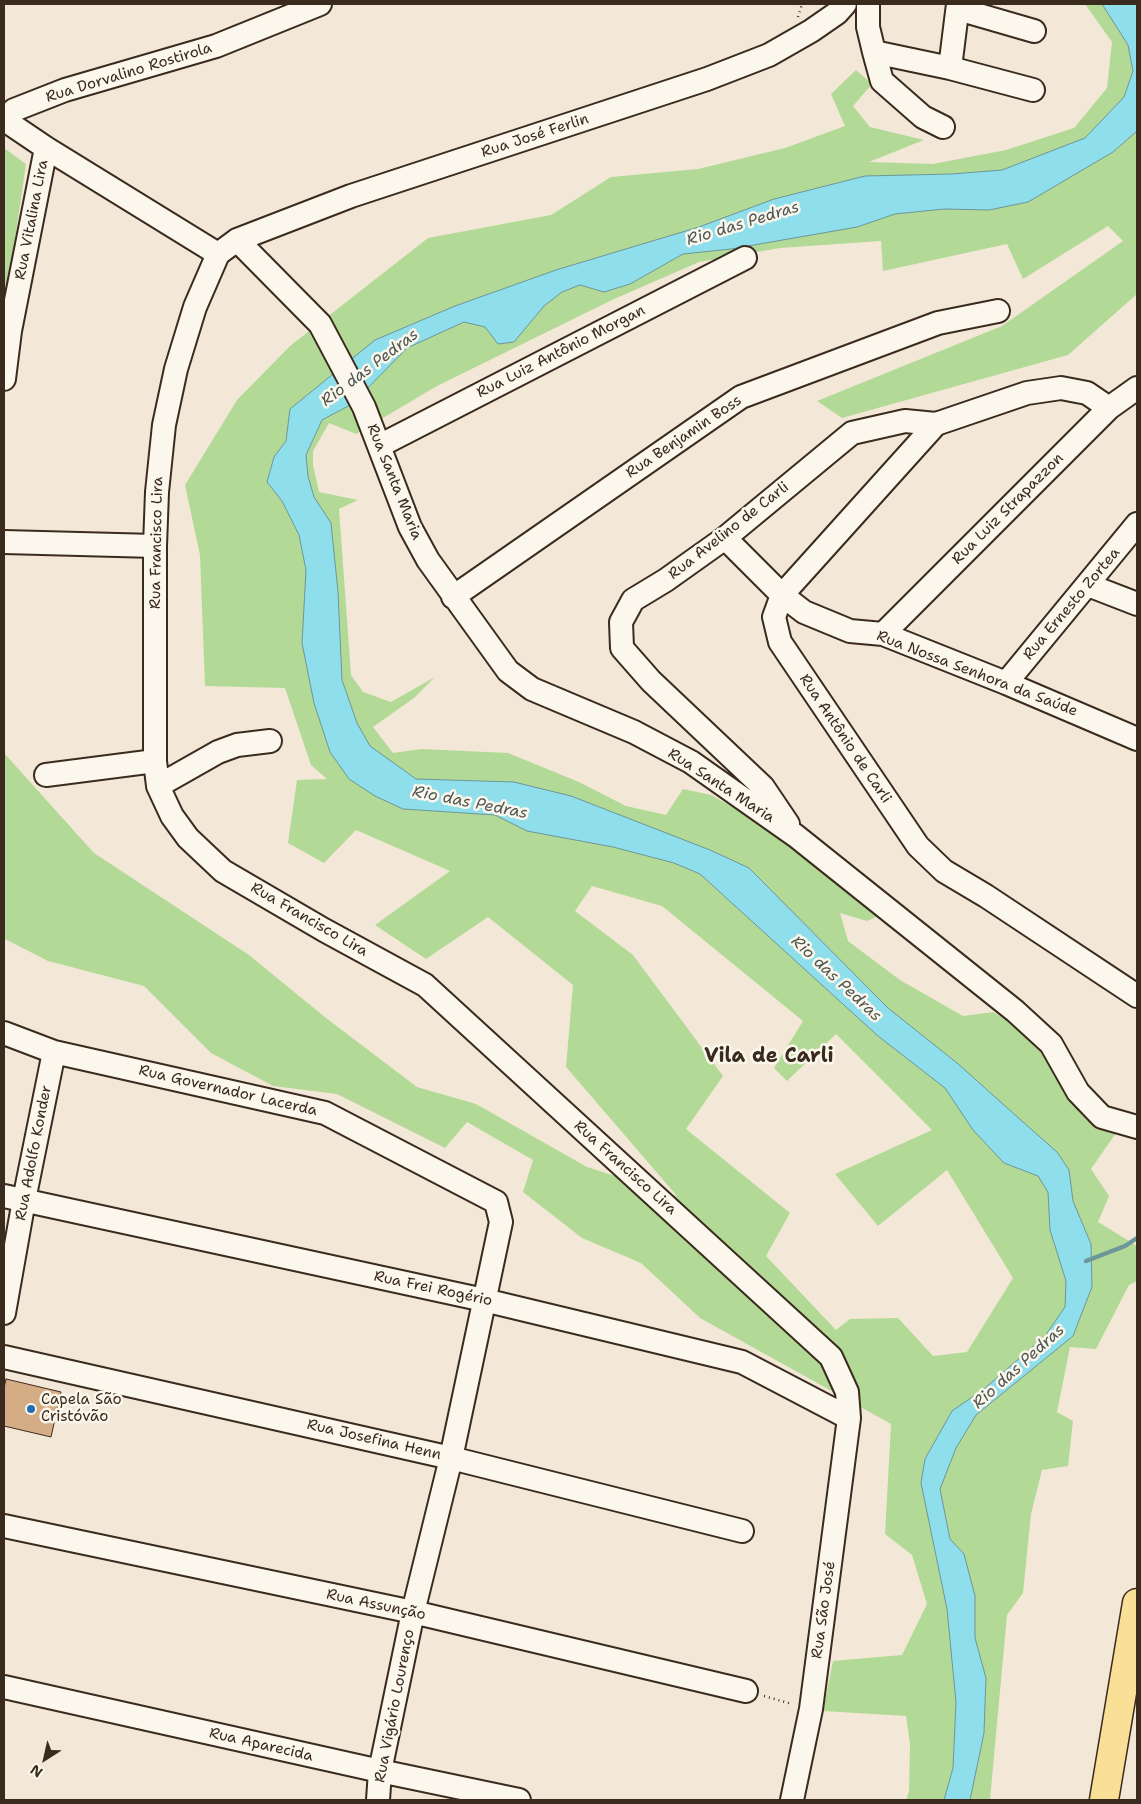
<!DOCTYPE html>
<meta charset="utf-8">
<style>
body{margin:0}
#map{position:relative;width:1141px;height:1804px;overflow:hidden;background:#f3e8d7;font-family:"Shantell Sans",sans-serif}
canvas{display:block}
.frame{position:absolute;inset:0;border:5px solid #3b2a1e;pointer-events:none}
.north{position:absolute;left:20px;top:1734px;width:50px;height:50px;-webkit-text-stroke:4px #fbf7ec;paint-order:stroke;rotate:215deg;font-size:14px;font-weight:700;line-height:20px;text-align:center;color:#3b2a1e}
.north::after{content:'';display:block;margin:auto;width:18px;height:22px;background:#3b2a1e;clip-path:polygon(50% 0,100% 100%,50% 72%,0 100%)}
</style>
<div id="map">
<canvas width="1141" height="1804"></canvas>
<div class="frame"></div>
<div class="north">N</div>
</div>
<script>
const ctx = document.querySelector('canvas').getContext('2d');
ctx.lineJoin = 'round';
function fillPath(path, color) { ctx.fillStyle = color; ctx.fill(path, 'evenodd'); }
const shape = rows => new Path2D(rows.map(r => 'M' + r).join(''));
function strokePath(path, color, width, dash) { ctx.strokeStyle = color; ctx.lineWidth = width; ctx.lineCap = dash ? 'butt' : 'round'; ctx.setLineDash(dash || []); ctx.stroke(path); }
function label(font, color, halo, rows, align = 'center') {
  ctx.font = font + ' "Shantell Sans",sans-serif'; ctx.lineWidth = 5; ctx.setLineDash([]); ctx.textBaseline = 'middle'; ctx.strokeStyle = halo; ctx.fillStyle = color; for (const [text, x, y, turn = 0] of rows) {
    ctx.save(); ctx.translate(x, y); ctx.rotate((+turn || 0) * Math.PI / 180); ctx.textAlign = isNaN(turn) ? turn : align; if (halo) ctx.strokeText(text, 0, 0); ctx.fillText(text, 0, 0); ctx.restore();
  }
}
const green = shape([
 [1085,4,1137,4,1137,294,1068,355,842,418,817,401,1002,326,1123,241,1108,226,1023,279,1007,244,883,271,881,241,780,248,699,262,612,300,437,386,356,434,329,423,313,451,313,465,319,492,358,500,339,509,351,675,363,692,391,702,435,677,414,698,373,727,393,753,421,749,508,753,579,782,626,806,666,815,683,789,711,795,756,820,883,914,867,921,840,913,848,941,900,980,963,1016,993,1012,1039,1039,1075,1105,1116,1133,1091,1169,1109,1196,1098,1222,1137,1246,1137,1281,1129,1285,1096,1349,1070,1347,1057,1412,1073,1421,1068,1466,1042,1470,1031,1514,1023,1593,1007,1615,990,1800,906,1800,909,1791,910,1744,906,1716,823,1711,833,1661,902,1655,927,1604,912,1555,885,1534,891,1424,700,1318,641,1263,582,1238,523,1192,533,1160,467,1122,445,1148,337,1094,273,1086,211,1053,144,986,48,961,5,939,4,937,4,753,94,853,249,955,326,1018,417,1087,476,1104,587,1167,677,1196,566,1067,573,985,488,917,426,959,375,925,450,871,356,830,324,863,288,843,297,780,327,779,311,765,285,688,205,686,200,555,185,485,237,400,290,346,428,238,551,215,611,177,698,169,785,148,845,126,831,94,856,70,872,84,853,106,870,127,924,140,869,162,933,164,1006,150,1074,128,1107,88,1112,42],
 [592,886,662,906,803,1021,774,1068,787,1081,836,1034,932,1130,835,1174,878,1226,947,1170,1013,1278,967,1352,933,1356,898,1318,850,1319,836,1330,766,1256,790,1213,686,1129,723,1076,633,955,575,911],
 [4,148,26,164,4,315]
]);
const water = shape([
 [1102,4,1137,4,1137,131,1113,152,1028,202,989,210,944,209,895,214,857,227,731,249,683,254,630,284,604,292,580,285,562,292,544,306,514,342,498,344,485,327,464,322,407,348,352,404,322,420,306,455,308,476,314,497,331,523,338,592,342,680,357,723,370,746,416,779,514,782,571,796,710,850,749,868,888,1008,957,1063,1032,1130,1057,1152,1069,1170,1073,1201,1091,1244,1092,1287,1073,1336,976,1415,956,1448,940,1489,950,1539,964,1554,975,1596,975,1638,986,1678,984,1733,970,1800,944,1800,953,1768,956,1702,947,1609,921,1483,925,1459,952,1411,984,1389,1045,1336,1065,1307,1066,1281,1050,1230,1048,1192,1038,1176,1004,1163,973,1130,945,1088,878,1036,700,874,674,863,613,847,527,831,495,815,403,809,375,796,349,779,330,752,314,703,302,643,306,570,299,535,282,501,267,482,274,457,286,441,290,409,375,340,455,306,556,270,699,227,774,199,865,176,952,174,1002,170,1085,138,1124,97,1133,71,1128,45,1102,4]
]);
const stream = shape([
 [1086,1261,1125,1246,1137,1238]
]);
const building = shape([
 [6,1379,61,1392,51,1437,4,1426,4,1388,6,1379]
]);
const path = shape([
 [798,17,802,4],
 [764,1696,792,1704]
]);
const minor = shape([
 [868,4,868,27,874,52,950,68,1033,90],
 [958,9,1034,31],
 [874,52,882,81,923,117,943,127],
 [950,68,958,4],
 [237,240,320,324,364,407,410,527,428,560,508,671,532,689,634,732,691,762,796,836,1015,1011,1051,1044,1078,1092,1102,1117,1137,1127],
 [218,254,46,148,9,123,8,116,14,110,65,90,216,46,320,4],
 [4,379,10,331,46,148],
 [936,424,782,595,774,617,780,642,918,846,944,871,986,896,1137,996],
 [379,446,745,258],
 [725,538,782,595,804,612,850,631,883,634,1006,683,1137,739],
 [4,542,155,546],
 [1088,585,1137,604],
 [453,597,741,397,938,323,998,311],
 [883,634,1109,408,1137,388],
 [1006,683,1137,524],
 [46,775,155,761],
 [158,786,218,752,237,745,270,741],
 [788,824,763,787,651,681,622,648,621,622,633,600,666,580,725,538,852,433,905,421,936,424,1027,393,1061,388,1087,393,1109,408],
 [4,1033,54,1052,325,1113,496,1202,501,1222,451,1458,413,1612,380,1771,378,1800],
 [4,1196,484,1300,742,1362,849,1418],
 [4,1313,24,1200,54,1052],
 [4,1357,451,1458,742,1531],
 [4,1526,413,1612,746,1691],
 [4,1687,380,1771,519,1800],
 [792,1800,811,1709,849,1418,847,1392,831,1357,425,985,324,930,223,871,188,838,172,816,158,786,155,761,155,546,157,492,164,425,176,369,195,307,218,254,237,240,351,196,707,79,769,55,811,31,837,13,845,4]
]);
const major = shape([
 [1104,1800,1137,1603]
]);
const markers = [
 [31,1409,5,"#1f6fb2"]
];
const streetNames = [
 ["Rua Dorvalino Rostirola",129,73,-17],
 ["Rua José Ferlin",535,136,-18],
 ["Rua Vitalina Lira",32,220,-79],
 ["Rua Luiz Antônio Morgan",561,352,-27],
 ["Rua Benjamin Boss",684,437,-34],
 ["Rua Santa Maria",394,482,68],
 ["Rua Luiz Strapazzon",1008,509,-45],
 ["Rua Avelino de Carli",729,531,-38],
 ["Rua Francisco Lira",157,543,-89],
 ["Rua Ernesto Zortea",1072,604,-50],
 ["Rua Nossa Senhora da Saúde",977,674,21],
 ["Rua Antônio de Carli",845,739,56],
 ["Rua Santa Maria",721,786,33],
 ["Rua Francisco Lira",309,920,30],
 ["Rua Governador Lacerda",228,1091,13],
 ["Rua Adolfo Konder",34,1153,-79],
 ["Rua Francisco Lira",625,1168,42],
 ["Rua Frei Rogério",433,1289,12],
 ["Rua Josefina Henn",374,1440,13],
 ["Rua Assunção",376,1605,12],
 ["Rua São José",824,1610,-82],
 ["Rua Vigário Lourenço",395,1706,-79],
 ["Rua Aparecida",261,1745,13]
];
const poiNames = [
 ["Capela São",41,1400],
 ["Cristóvão",41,1417]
];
const waterNames = [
 ["Rio das Pedras",743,224,-17],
 ["Rio das Pedras",370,368,-37],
 ["Rio das Pedras",470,803,11],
 ["Rio das Pedras",836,979,43],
 ["Rio das Pedras",1019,1367,-42]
];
const districtNames = [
 ["Vila de Carli",769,1057]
];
fillPath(green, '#b2da96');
fillPath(water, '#8fdeec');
strokePath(water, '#6d969a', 1);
strokePath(stream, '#6d969a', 4.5);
fillPath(building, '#d4ad85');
strokePath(building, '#3b2a1e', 1);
strokePath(minor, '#3b2a1e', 26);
strokePath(major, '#3b2a1e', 31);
strokePath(path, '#3b2a1e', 2.5, [1, 4]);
strokePath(minor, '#fbf7ec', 22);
strokePath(major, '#fadf96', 28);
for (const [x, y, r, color] of markers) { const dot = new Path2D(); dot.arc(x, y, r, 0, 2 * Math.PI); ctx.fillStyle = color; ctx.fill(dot); strokePath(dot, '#fbf7ec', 2); }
label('15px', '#3b2a1e', '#fbf7ec', streetNames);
label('15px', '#3b2a1e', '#fbf7ec', poiNames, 'left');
label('italic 16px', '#505752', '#fbf7ec', waterNames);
label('bold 20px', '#3b2a1e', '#fbf7ec', districtNames);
</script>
